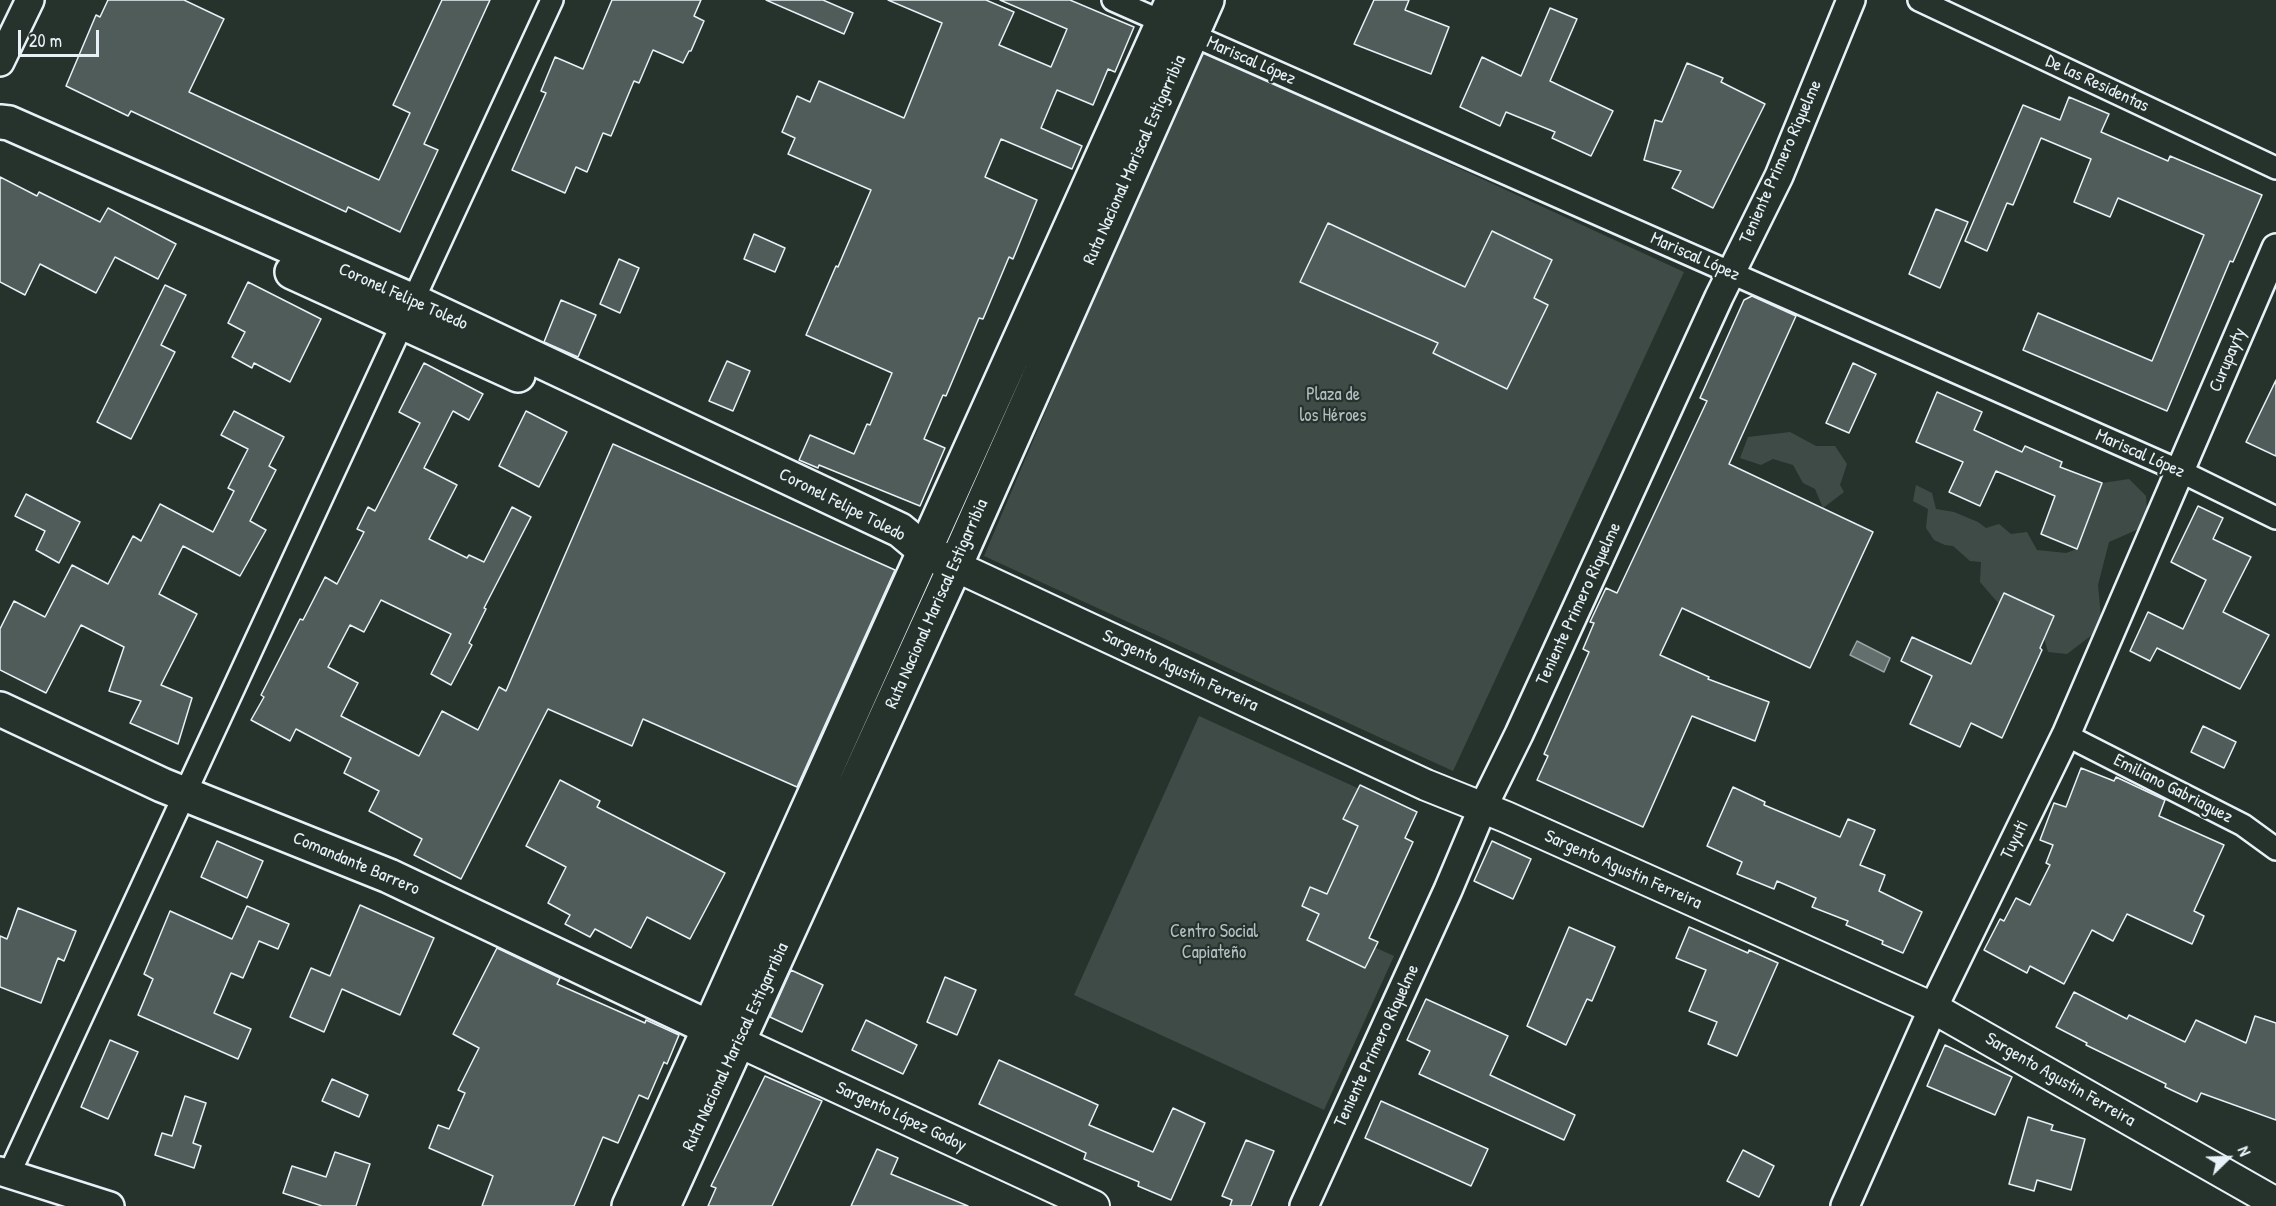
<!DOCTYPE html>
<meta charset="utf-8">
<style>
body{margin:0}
#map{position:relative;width:2276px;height:1206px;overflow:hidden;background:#26332d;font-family:"Patrick Hand",sans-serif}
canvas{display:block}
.north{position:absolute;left:2198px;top:1128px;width:60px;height:60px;-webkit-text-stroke:4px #26332d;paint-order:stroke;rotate:67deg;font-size:16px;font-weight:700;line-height:24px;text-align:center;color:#e8f1f8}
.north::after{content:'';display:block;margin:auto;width:21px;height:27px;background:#e8f1f8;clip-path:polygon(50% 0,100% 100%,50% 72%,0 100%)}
.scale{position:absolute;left:18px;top:30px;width:81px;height:27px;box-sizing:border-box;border:3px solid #e8f1f8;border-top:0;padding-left:8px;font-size:18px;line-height:21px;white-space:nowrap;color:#e8f1f8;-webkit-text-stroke:4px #26332d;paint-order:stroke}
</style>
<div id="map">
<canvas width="2276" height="1206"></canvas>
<div class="north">N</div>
<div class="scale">20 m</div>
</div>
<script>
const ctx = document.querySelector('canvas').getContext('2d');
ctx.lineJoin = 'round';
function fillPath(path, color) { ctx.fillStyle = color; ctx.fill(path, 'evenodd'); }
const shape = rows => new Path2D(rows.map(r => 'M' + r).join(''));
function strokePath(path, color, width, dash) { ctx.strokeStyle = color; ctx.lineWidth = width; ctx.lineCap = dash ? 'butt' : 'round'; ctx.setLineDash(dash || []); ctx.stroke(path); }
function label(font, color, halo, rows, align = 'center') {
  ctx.font = font + ' "Patrick Hand",sans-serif'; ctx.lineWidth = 4.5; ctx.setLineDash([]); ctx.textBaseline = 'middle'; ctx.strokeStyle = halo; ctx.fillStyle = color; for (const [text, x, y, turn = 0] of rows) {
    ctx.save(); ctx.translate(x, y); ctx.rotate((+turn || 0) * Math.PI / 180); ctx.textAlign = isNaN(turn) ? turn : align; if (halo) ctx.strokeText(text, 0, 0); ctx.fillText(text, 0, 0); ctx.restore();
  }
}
const green = shape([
 [1200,49,1684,272,1453,771,984,556],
 [1790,432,1816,446,1835,446,1847,464,1840,485,1844,492,1823,508,1815,489,1803,483,1793,465,1773,459,1761,465,1740,458,1748,437],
 [2129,479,2146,496,2148,525,2109,542,2098,585,2101,617,2092,635,2067,654,2048,652,2044,638,2054,616,2004,593,1999,604,1980,582,1981,562,1970,561,1953,546,1945,545,1934,540,1926,528,1928,509,1913,501,1916,485,1932,493,1936,509,1954,512,1978,522,1986,528,1999,524,2011,534,2027,532,2037,550,2066,553,2077,549,2102,483],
 [1199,716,1375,796,1319,922,1394,956,1324,1110,1074,995]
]);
const water = shape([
 [1857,641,1890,658,1884,672,1850,655,1857,641]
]);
const building = shape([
 [108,0,184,0,224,19,189,92,379,180,410,113,393,105,442,0,490,0,424,144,438,150,400,232,348,207,346,212,131,111,128,116,66,86,96,15,100,17,108,0],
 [612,0,701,0,694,16,704,21,691,51,689,51,683,63,653,50,639,83,634,81,611,136,603,133,587,172,576,167,565,193,512,170,546,93,541,91,555,57,583,69,612,0],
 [766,0,823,0,853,13,844,34,766,0],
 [888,0,986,0,1014,12,999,45,1051,67,1067,29,1000,0,1070,0,1134,27,1115,72,1108,69,1093,105,1057,90,1041,128,1082,146,1072,169,1001,139,985,177,1037,200,1013,259,1009,257,983,319,979,318,946,396,943,395,924,439,945,448,920,506,819,465,818,468,799,460,810,435,854,454,867,424,870,425,892,373,806,335,836,266,838,267,871,190,788,154,795,138,782,132,797,96,810,102,819,81,904,118,942,23,888,0],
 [1374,0,1409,0,1405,10,1449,27,1431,74,1354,44,1374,0],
 [1550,8,1577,19,1550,81,1613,111,1591,156,1552,138,1555,132,1506,112,1500,126,1460,107,1482,57,1521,76,1550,8],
 [1687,63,1723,78,1721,82,1765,104,1713,208,1672,188,1681,171,1644,160,1655,120,1662,122,1687,63],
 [2069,97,2109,114,2101,132,2168,161,2170,156,2262,195,2233,262,2230,261,2167,411,2023,350,2038,313,2152,361,2204,235,2118,198,2110,217,2074,202,2091,159,2041,138,2013,205,2007,203,1987,251,1965,241,2023,105,2060,120,2069,97],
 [0,177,37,196,39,192,100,222,108,208,176,244,158,279,115,257,96,293,40,264,25,295,0,282,0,177],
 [1936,209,1968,222,1940,288,1909,274,1936,209],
 [1328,223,1465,287,1492,231,1552,260,1534,298,1548,305,1507,389,1433,353,1438,343,1300,282,1328,223],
 [754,234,785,248,775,272,744,259,754,234],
 [619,259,639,268,620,313,600,304,619,259],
 [248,282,321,319,290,382,254,363,252,368,232,357,245,332,228,323,248,282],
 [165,285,186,295,161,345,175,352,131,439,97,422,165,285],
 [1752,296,1796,316,1729,464,1873,532,1810,668,1682,608,1660,655,1709,677,1708,679,1769,702,1755,741,1692,716,1643,827,1537,780,1548,756,1544,754,1589,652,1583,649,1594,623,1590,622,1606,588,1617,593,1707,401,1700,398,1744,300,1752,296],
 [561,300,596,315,578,357,544,342,561,300],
 [727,361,750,371,733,411,709,401,727,361],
 [424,363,483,394,469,420,453,411,424,468,457,485,429,539,467,558,469,555,484,562,512,507,531,517,484,608,486,609,469,643,472,645,451,685,431,674,451,634,381,600,364,632,350,625,328,667,358,683,341,716,419,756,442,711,478,730,499,687,506,691,613,444,895,570,797,787,643,719,632,746,548,709,461,879,414,855,422,839,369,811,379,791,344,773,351,758,296,729,290,741,251,720,264,697,261,695,300,619,303,620,325,577,337,584,364,532,357,529,368,507,375,511,420,423,399,412,424,363],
 [1853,363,1876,374,1849,433,1826,423,1853,363],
 [2276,380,2276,456,2246,442,2276,380],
 [1937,392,1982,412,1974,430,2022,452,2025,446,2062,462,2060,467,2102,483,2077,549,2041,534,2055,496,1996,471,1980,506,1949,492,1963,462,1916,442,1937,392],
 [234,411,284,437,269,466,276,470,250,521,266,530,240,576,183,546,159,594,197,614,161,685,192,698,178,744,130,723,141,701,109,691,124,647,81,625,46,693,0,670,0,629,14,601,45,617,72,565,108,584,133,536,141,541,160,504,213,532,234,491,228,488,248,449,221,435,234,411],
 [526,411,567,432,539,487,499,466,526,411],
 [26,494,80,522,59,563,36,550,45,531,15,516,26,494],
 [2198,506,2223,518,2213,539,2251,557,2223,612,2269,635,2240,689,2157,648,2150,661,2130,651,2148,612,2183,629,2206,580,2171,562,2198,506],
 [2004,593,2054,616,2040,648,2042,650,2002,738,1971,723,1960,747,1910,724,1932,676,1901,661,1912,637,1971,664,2004,593],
 [2203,726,2236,742,2224,768,2191,752,2203,726],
 [2081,768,2114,781,2116,777,2165,800,2159,816,2224,845,2194,911,2204,916,2192,944,2127,914,2113,941,2092,930,2064,984,2030,966,2027,973,1984,950,2000,919,2004,921,2016,898,2030,905,2050,865,2046,863,2053,845,2040,840,2054,803,2066,807,2081,768],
 [560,780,600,801,597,807,725,873,690,939,647,917,631,948,595,929,590,937,565,924,570,915,548,903,566,867,526,846,560,780],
 [1360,785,1417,812,1405,838,1413,842,1369,938,1378,942,1365,968,1307,940,1319,914,1302,906,1310,887,1327,894,1358,826,1343,819,1360,785],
 [1733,787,1765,802,1764,805,1840,837,1848,819,1875,830,1860,865,1885,875,1879,891,1922,912,1903,953,1882,944,1883,941,1846,925,1848,921,1812,907,1816,898,1777,881,1774,889,1737,874,1742,862,1707,846,1733,787],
 [217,841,263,861,247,898,201,877,217,841],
 [1492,841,1531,859,1513,899,1474,881,1492,841],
 [360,905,434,938,400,1015,342,989,324,1032,290,1017,311,968,330,976,360,905],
 [247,906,289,924,278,949,259,941,243,978,231,973,214,1013,251,1029,238,1059,138,1015,153,979,144,974,170,911,232,939,247,906],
 [18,908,76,931,64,961,58,958,41,1003,0,987,0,936,7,939,18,908],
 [1569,927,1615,947,1592,1001,1587,999,1566,1045,1527,1026,1569,927],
 [1689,927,1748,953,1749,950,1778,963,1737,1056,1708,1044,1717,1022,1689,1011,1706,970,1676,958,1689,927],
 [497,948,560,978,557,984,645,1023,646,1020,679,1035,667,1064,664,1062,648,1099,639,1095,618,1143,603,1137,574,1206,482,1206,493,1176,429,1148,438,1125,449,1129,465,1093,458,1090,479,1048,453,1034,497,948],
 [791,970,823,985,802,1032,770,1017,791,970],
 [945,977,976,990,957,1035,927,1022,945,977],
 [2074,992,2127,1019,2129,1015,2185,1042,2196,1020,2246,1043,2255,1016,2276,1023,2276,1120,2201,1093,2197,1102,2165,1087,2166,1084,2086,1045,2087,1043,2056,1027,2074,992],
 [1426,999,1508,1036,1490,1075,1575,1115,1564,1140,1419,1074,1430,1051,1407,1040,1426,999],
 [866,1020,917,1045,903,1074,852,1050,866,1020],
 [110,1040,138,1052,108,1119,81,1107,110,1040],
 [1945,1045,2012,1077,1995,1115,1927,1086,1945,1045],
 [999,1060,1098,1105,1089,1125,1153,1152,1173,1108,1205,1123,1171,1200,1138,1186,1139,1182,1084,1159,1086,1153,979,1104,999,1060],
 [765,1076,822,1101,772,1206,708,1206,716,1188,711,1186,765,1076],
 [332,1079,368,1095,359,1117,322,1101,332,1079],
 [185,1096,206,1103,193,1143,201,1146,194,1168,155,1155,162,1133,172,1136,185,1096],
 [1381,1101,1488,1149,1471,1186,1365,1138,1381,1101],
 [2028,1117,2053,1125,2051,1130,2085,1139,2071,1190,2037,1180,2034,1191,2009,1184,2028,1117],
 [1246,1140,1274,1151,1251,1206,1230,1206,1232,1200,1222,1196,1246,1140],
 [877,1149,898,1158,891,1174,968,1206,851,1206,877,1149],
 [1743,1150,1774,1166,1759,1197,1727,1181,1743,1150],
 [335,1152,370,1164,356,1206,322,1206,283,1193,292,1166,326,1177,335,1152]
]);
const minor = shape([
 [1113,0,2180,471,2276,518],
 [1919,0,2276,168],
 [2066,735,2243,825,2276,849],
 [9,1174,552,0]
]);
const tertiary = shape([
 [0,62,30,0],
 [0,1171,110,1206],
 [1304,1206,1448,890,1483,807,1519,734,1719,297,1779,176,1851,0],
 [1845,1206,1933,1008,2066,735,2276,248]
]);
const secondary = shape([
 [955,566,1426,785,1506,817,1933,1008,2276,1203],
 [739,1042,1094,1206]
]);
const primary = shape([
 [0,122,9,123,413,301,900,530,924,550,955,566],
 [292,272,518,375],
 [0,709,162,785,389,876,735,1040]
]);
const trunk = shape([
 [629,1206,1173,0],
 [663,1206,955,566,1207,0]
]);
const streetNames = [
 ["Mariscal López",1251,61,24],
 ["De las Residentas",2097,84,25],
 ["Ruta Nacional Mariscal Estigarribia",1135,160,-66],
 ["Teniente Primero Riquelme",1781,162,-66],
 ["Mariscal López",1695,257,24],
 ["Coronel Felipe Toledo",403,297,24],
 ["Curupayty",2228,360,-67],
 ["Mariscal López",2140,454,24],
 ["Coronel Felipe Toledo",842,505,27],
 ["Ruta Nacional Mariscal Estigarribia",937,604,-66],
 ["Teniente Primero Riquelme",1579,604,-65],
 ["Sargento Agustin Ferreira",1180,671,25],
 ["Emiliano Gabriaguez",2173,789,27],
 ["Tuyuti",2015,840,-64],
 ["Comandante Barrero",356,864,23],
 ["Sargento Agustin Ferreira",1623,870,24],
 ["Teniente Primero Riquelme",1377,1046,-65],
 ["Ruta Nacional Mariscal Estigarribia",736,1047,-65],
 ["Sargento Agustin Ferreira",2060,1080,30],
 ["Sargento López Godoy",901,1117,25]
];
const parkNames = [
 ["Plaza de",1333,395],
 ["los Héroes",1333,416],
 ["Centro Social",1214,932],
 ["Capiateño",1214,953]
];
fillPath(green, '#3e4b47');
fillPath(water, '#636f6d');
strokePath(water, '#98a3a5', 1.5);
fillPath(building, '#505c59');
strokePath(building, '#e8f1f8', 1.5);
strokePath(minor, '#e8f1f8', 26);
strokePath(tertiary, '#e8f1f8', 32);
strokePath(secondary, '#e8f1f8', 34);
strokePath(primary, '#e8f1f8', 38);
strokePath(trunk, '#e8f1f8', 38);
strokePath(minor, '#26332d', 21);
strokePath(tertiary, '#26332d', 27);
strokePath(secondary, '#26332d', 30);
strokePath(primary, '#26332d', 33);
strokePath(trunk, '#26332d', 33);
label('18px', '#e8f1f8', '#26332d', streetNames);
label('18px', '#b5bfc3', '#26332d', parkNames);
</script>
